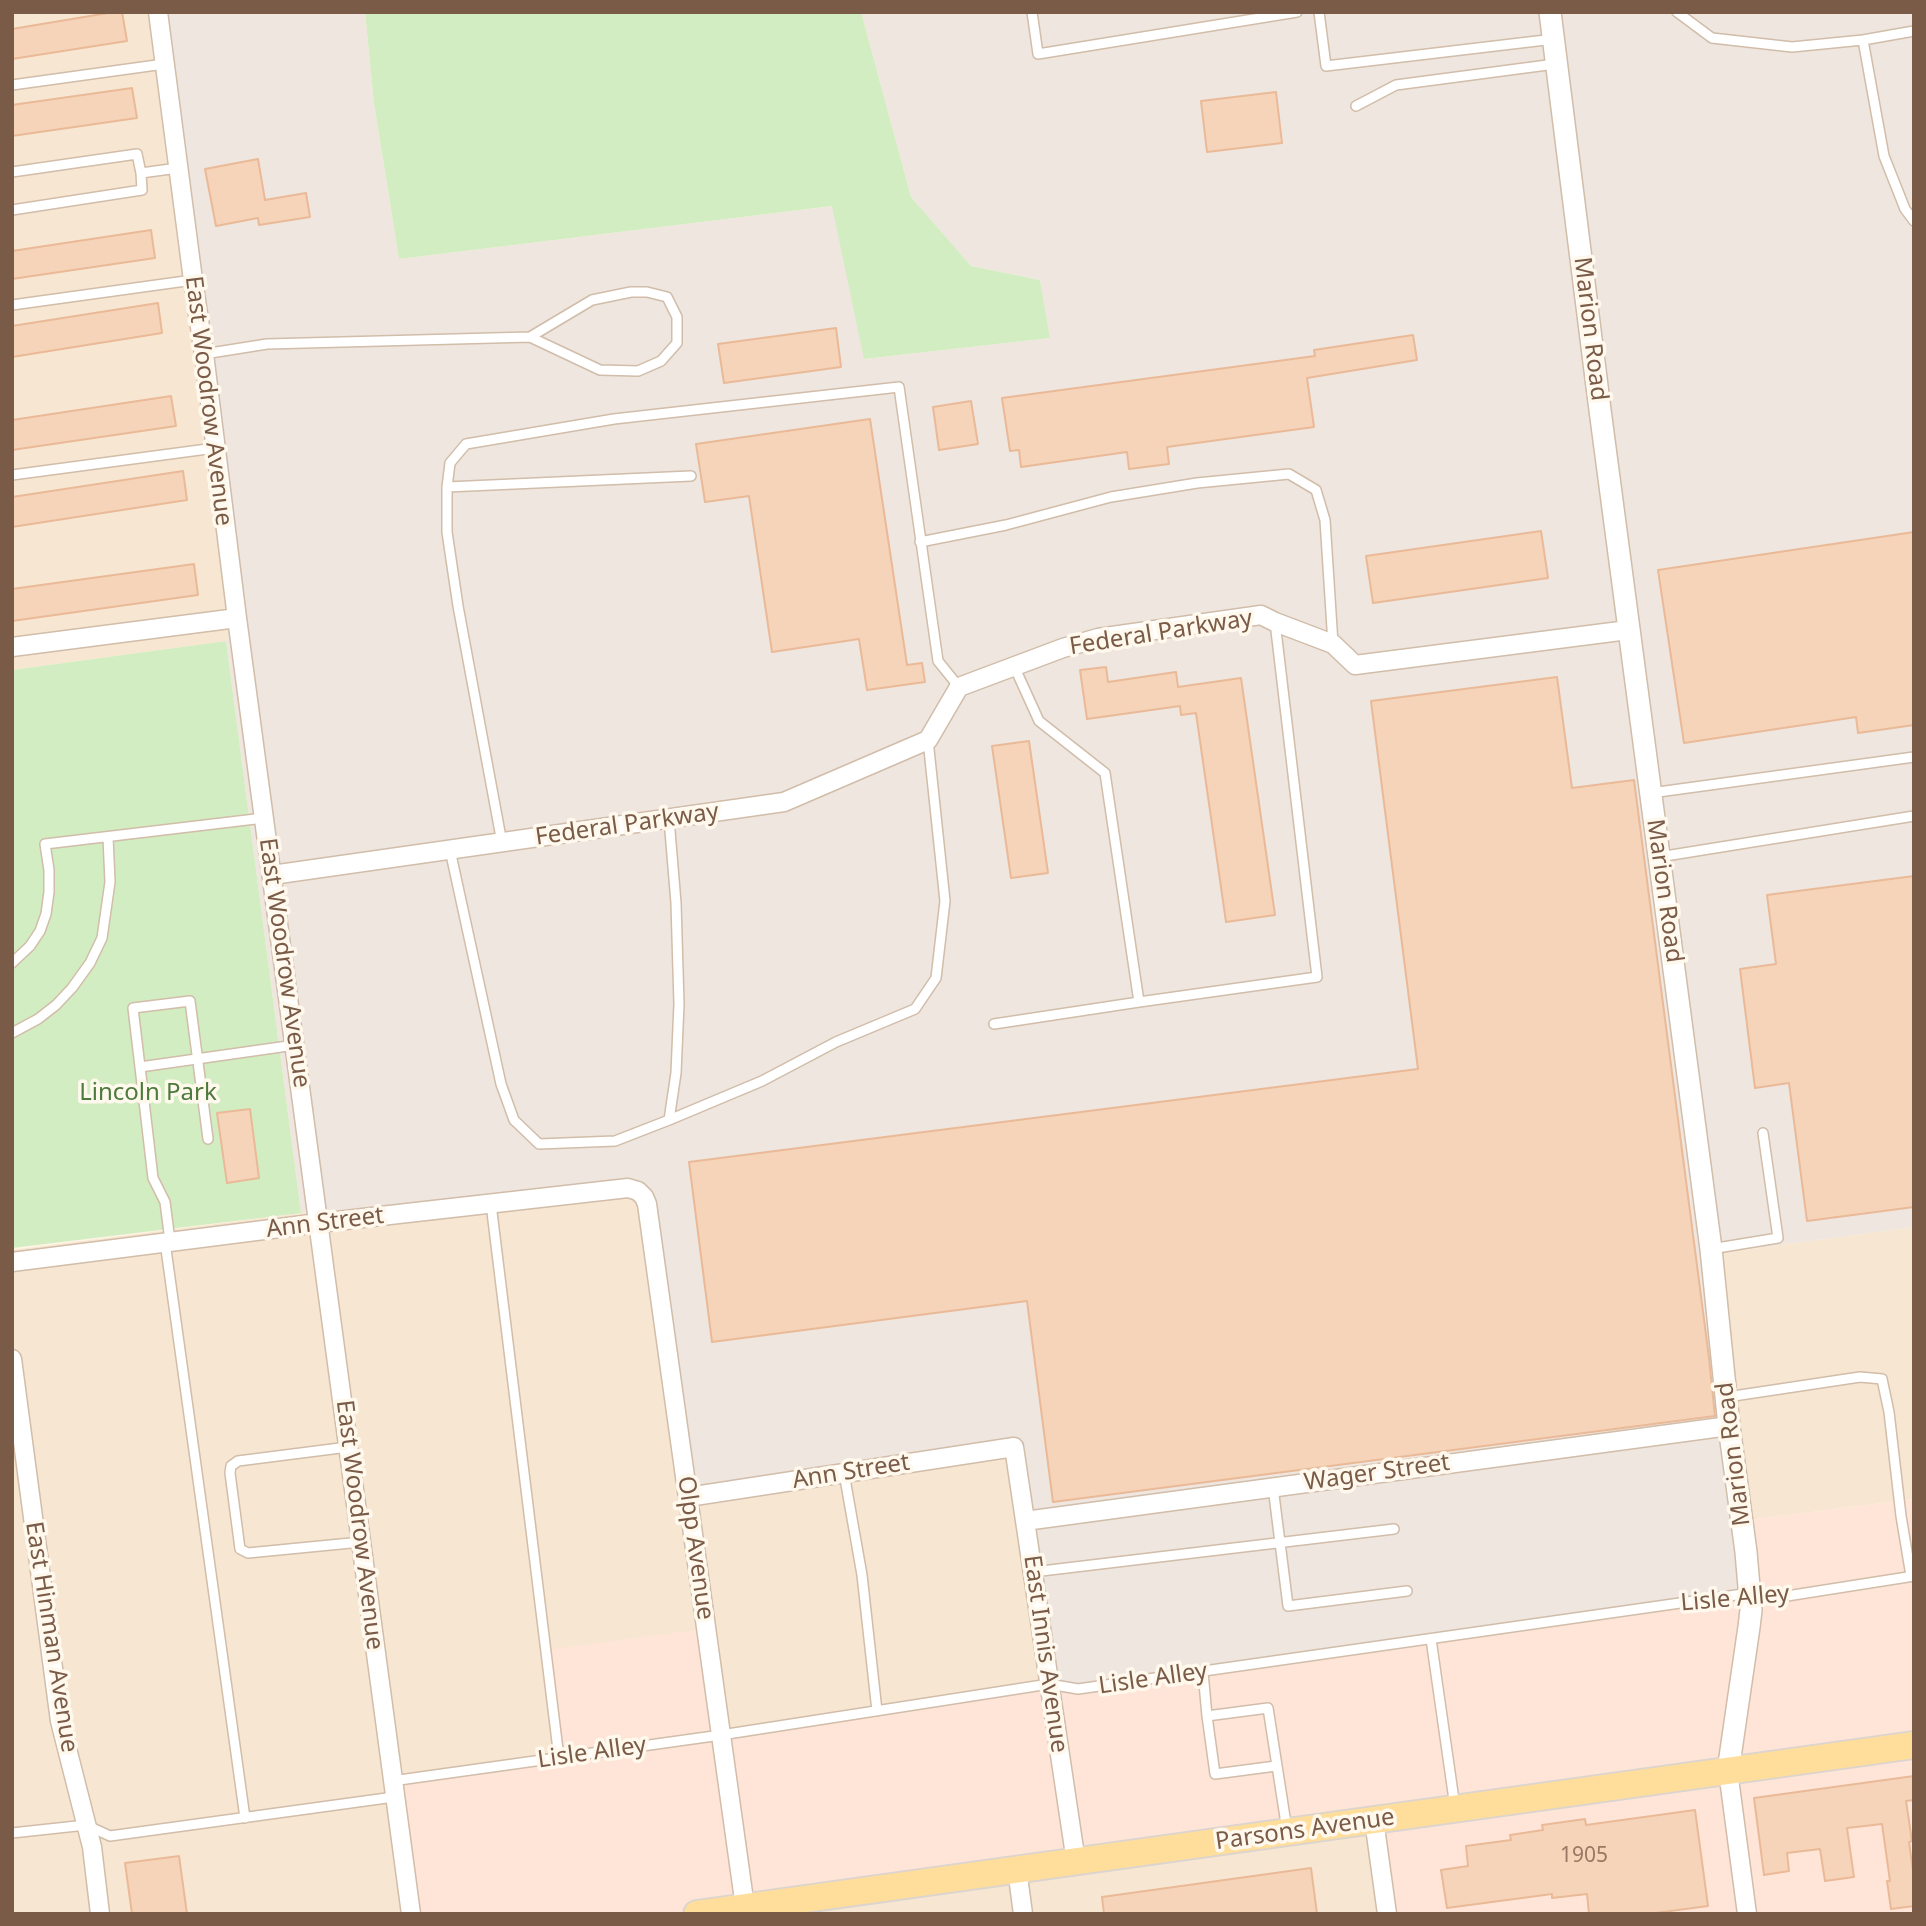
<!DOCTYPE html>
<style>
body{margin:0}
#map{position:relative;width:1926px;height:1926px;overflow:hidden;background:#fef5e4;font-family:"Noto Sans",sans-serif}
canvas{display:block}
.frame{position:absolute;inset:0;border:14px solid #7a5b47;pointer-events:none}
</style>
<div id="map">
<canvas width="1926" height="1926"></canvas>
<div class="frame"></div>
</div>
<script>
const ctx = document.querySelector('canvas').getContext('2d');
ctx.lineJoin = 'round';
function fillPath(path, color) { ctx.fillStyle = color; ctx.fill(path, 'evenodd'); }
const shape = rows => new Path2D(rows.map(r => 'M' + r).join(''));
function strokePath(path, color, width, dash) { ctx.strokeStyle = color; ctx.lineWidth = width; ctx.lineCap = dash ? 'butt' : 'round'; ctx.setLineDash(dash || []); ctx.stroke(path); }
function label(font, color, halo, rows, align = 'center') {
  ctx.font = font + ' "Noto Sans",sans-serif'; ctx.lineWidth = 7; ctx.setLineDash([]); ctx.textBaseline = 'middle'; ctx.strokeStyle = halo; ctx.fillStyle = color; for (const [text, x, y, turn = 0] of rows) {
    ctx.save(); ctx.translate(x, y); ctx.rotate((+turn || 0) * Math.PI / 180); ctx.textAlign = isNaN(turn) ? turn : align; if (halo) ctx.strokeText(text, 0, 0); ctx.fillText(text, 0, 0); ctx.restore();
  }
}
const residential = shape([
 [12,12,160,12,240,615,226,641,12,670],
 [643,1186,1015,1453,1048,1690,718,1737,558,1755,407,1914,12,1914,12,1250,301,1213],
 [1914,1227,1914,1499,1748,1520,1713,1254],
 [1367,1821,1380,1914,696,1914]
]);
const commercial = shape([
 [1914,1499,1914,1914,1380,1914,1367,1822,696,1914,407,1914,387,1779,558,1755,546,1650,704,1629,719,1736,1048,1690,1748,1520]
]);
const industrial = shape([
 [160,12,365,12,374,103,399,259,833,206,865,359,1050,338,1040,280,971,266,911,197,861,12,1914,12,1914,1227,1713,1254,1744,1597,1048,1690,1015,1454,687,1498,643,1186,301,1213,226,641,240,615]
]);
const green = shape([
 [365,12,861,12,911,197,971,266,1040,280,1050,338,864,359,832,206,399,259,374,103],
 [226,641,301,1213,12,1248,12,670]
]);
const building = shape([
 [114,12,122,12,127,41,12,59,12,29,114,12],
 [132,88,137,118,12,136,12,105,132,88],
 [1276,92,1282,143,1207,152,1201,101,1276,92],
 [258,159,265,200,306,193,310,217,259,225,258,218,216,226,205,169,258,159],
 [151,230,155,258,12,279,12,251,151,230],
 [158,303,162,333,12,357,12,326,158,303],
 [836,328,841,367,724,383,718,344,836,328],
 [1413,335,1417,360,1307,378,1314,427,1167,447,1169,464,1129,469,1127,452,1021,467,1019,450,1010,451,1002,398,1315,356,1314,350,1413,335],
 [171,396,176,426,12,450,12,420,171,396],
 [971,401,978,444,939,450,933,407,971,401],
 [870,419,907,665,922,663,925,682,867,690,859,639,772,652,749,496,705,502,696,444,870,419],
 [183,471,187,500,12,527,12,497,183,471],
 [1541,531,1548,578,1373,603,1366,556,1541,531],
 [1914,532,1914,725,1858,733,1856,717,1684,743,1658,570,1914,532],
 [194,564,198,595,12,621,12,589,194,564],
 [1106,667,1108,682,1176,672,1178,687,1241,678,1275,915,1226,922,1196,713,1181,715,1180,706,1087,719,1080,670,1106,667],
 [1557,677,1572,788,1634,780,1709,1358,1715,1416,1053,1502,1027,1301,712,1342,689,1162,1418,1069,1371,701,1557,677],
 [1029,741,1048,873,1011,878,992,746,1029,741],
 [1914,876,1914,1207,1807,1221,1789,1083,1755,1088,1740,969,1776,964,1767,895,1914,876],
 [250,1109,259,1178,227,1183,217,1113,250,1109],
 [1914,1776,1914,1800,1906,1801,1912,1841,1909,1842,1914,1878,1914,1906,1891,1909,1887,1881,1890,1881,1882,1824,1847,1828,1854,1877,1825,1881,1820,1849,1787,1853,1789,1871,1764,1875,1754,1798,1914,1776],
 [1695,1810,1708,1906,1648,1914,1589,1914,1587,1894,1552,1898,1552,1894,1447,1908,1441,1870,1468,1866,1466,1846,1511,1840,1510,1835,1543,1830,1542,1825,1585,1819,1586,1825,1695,1810],
 [179,1856,187,1914,132,1914,125,1863,179,1856],
 [1311,1868,1317,1914,1104,1914,1102,1897,1311,1868]
]);
const service = shape([
 [1032,12,1038,54,1297,12],
 [1319,12,1326,66,1554,39],
 [1677,12,1712,38,1792,47,1863,40,1914,31],
 [1863,40,1884,156,1905,209,1914,221],
 [12,85,164,64],
 [1356,106,1396,85,1555,64],
 [12,172,137,154,141,173,142,190,12,210],
 [141,173,178,168],
 [12,305,193,280],
 [204,354,267,344,530,337,592,300,631,292,647,292,667,297,677,317,677,343,661,361,638,371,600,370,530,337],
 [12,475,215,448],
 [447,487,691,476],
 [920,542,1006,525,1111,497,1197,483,1289,474,1316,490,1325,520,1333,644],
 [1014,666,1039,721,1105,773,1139,1002,1317,977,1275,622],
 [1651,793,1914,757],
 [502,843,458,606,447,532,447,487,450,463,466,444,614,419,899,387,938,661,959,687],
 [450,850,501,1084,514,1120,539,1144,615,1141,669,1120,676,1073,679,1004,676,903,669,819],
 [1659,857,1914,816],
 [12,963,30,946,40,931,46,914,49,892,49,870,45,844,264,818],
 [994,1024,1139,1002],
 [12,1033,38,1019,56,1005,72,988,90,963,102,938,110,882,108,837],
 [140,1067,133,1008,190,1001,208,1139],
 [669,1120,762,1081,836,1042,915,1009,936,978,945,901,928,740],
 [491,1204,559,1758],
 [170,1241,165,1202,153,1178,140,1067,295,1045],
 [165,1242,245,1818],
 [1711,1249,1778,1238,1763,1133],
 [1727,1397,1860,1377,1882,1379,1889,1412,1901,1516,1911,1576],
 [348,1447,238,1461,231,1466,230,1473,240,1549,248,1553,361,1542],
 [844,1473,862,1575,877,1711],
 [1273,1487,1288,1606,1407,1591],
 [1033,1572,1394,1529],
 [1431,1639,1455,1807],
 [1203,1672,1207,1716,1268,1708,1287,1830],
 [1207,1716,1215,1774,1276,1766],
 [392,1781,721,1735,1049,1684,1078,1689,1750,1593,1787,1596,1914,1576],
 [12,1833,86,1825,110,1836,394,1797]
]);
const minor = shape([
 [158,12,193,280,204,354,237,618,411,1914],
 [12,647,237,618],
 [272,875,784,802,928,740,959,687,1063,648,1098,638,1261,615,1275,622,1333,644,1355,665,1628,630],
 [12,1262,319,1223,628,1188,638,1191,644,1197,647,1204,745,1907],
 [12,1359,60,1721,92,1847,100,1914],
 [688,1497,1014,1447,1076,1862],
 [1025,1521,1729,1426],
 [1728,1771,1747,1914],
 [1374,1820,1387,1914],
 [1017,1869,1023,1914]
]);
const tertiary = shape([
 [1550,12,1600,410,1711,1249,1729,1426,1746,1552,1751,1610,1749,1627,1728,1771]
]);
const primary = shape([
 [697,1914,1914,1745]
]);
const numberNames = [
 ["1905",1584,1856]
];
const streetNames = [
 ["Marion Road",1590,329,83],
 ["East Woodrow Avenue",208,401,83],
 ["Federal Parkway",1161,633,-9],
 ["Federal Parkway",627,825,-8],
 ["Marion Road",1664,891,82],
 ["East Woodrow Avenue",284,963,82],
 ["Ann Street",325,1223,-7],
 ["Marion Road",1734,1454,-97],
 ["Ann Street",851,1472,-9],
 ["Wager Street",1377,1473,-8],
 ["East Woodrow Avenue",359,1525,83],
 ["Olpp Avenue",695,1548,82],
 ["Lisle Alley",1735,1599,-5],
 ["East Hinman Avenue",51,1637,81],
 ["East Innis Avenue",1045,1654,82],
 ["Lisle Alley",1153,1679,-8],
 ["Lisle Alley",592,1753,-8],
 ["Parsons Avenue",1305,1830,-8]
];
const parkNames = [
 ["Lincoln Park",148,1093]
];
fillPath(residential, '#f7e7d2');
fillPath(commercial, '#ffe5d8');
fillPath(industrial, '#eee6df');
fillPath(green, '#d2edc1');
fillPath(building, '#f6d4b9');
strokePath(building, '#eaba98', 2);
strokePath(service, '#d1bda9', 12);
strokePath(minor, '#d1bda9', 21);
strokePath(tertiary, '#d1bda9', 24);
strokePath(primary, '#dcd4cf', 30);
strokePath(service, '#fff', 9);
strokePath(minor, '#fff', 18);
strokePath(tertiary, '#fff', 21);
strokePath(primary, '#ffdd9b', 26);
label('21px', '#997964', null, numberNames);
label('24px', '#7a5b47', '#fff8ed', streetNames);
label('24px', '#4c7a3c', '#fff8ed', parkNames);
</script>
